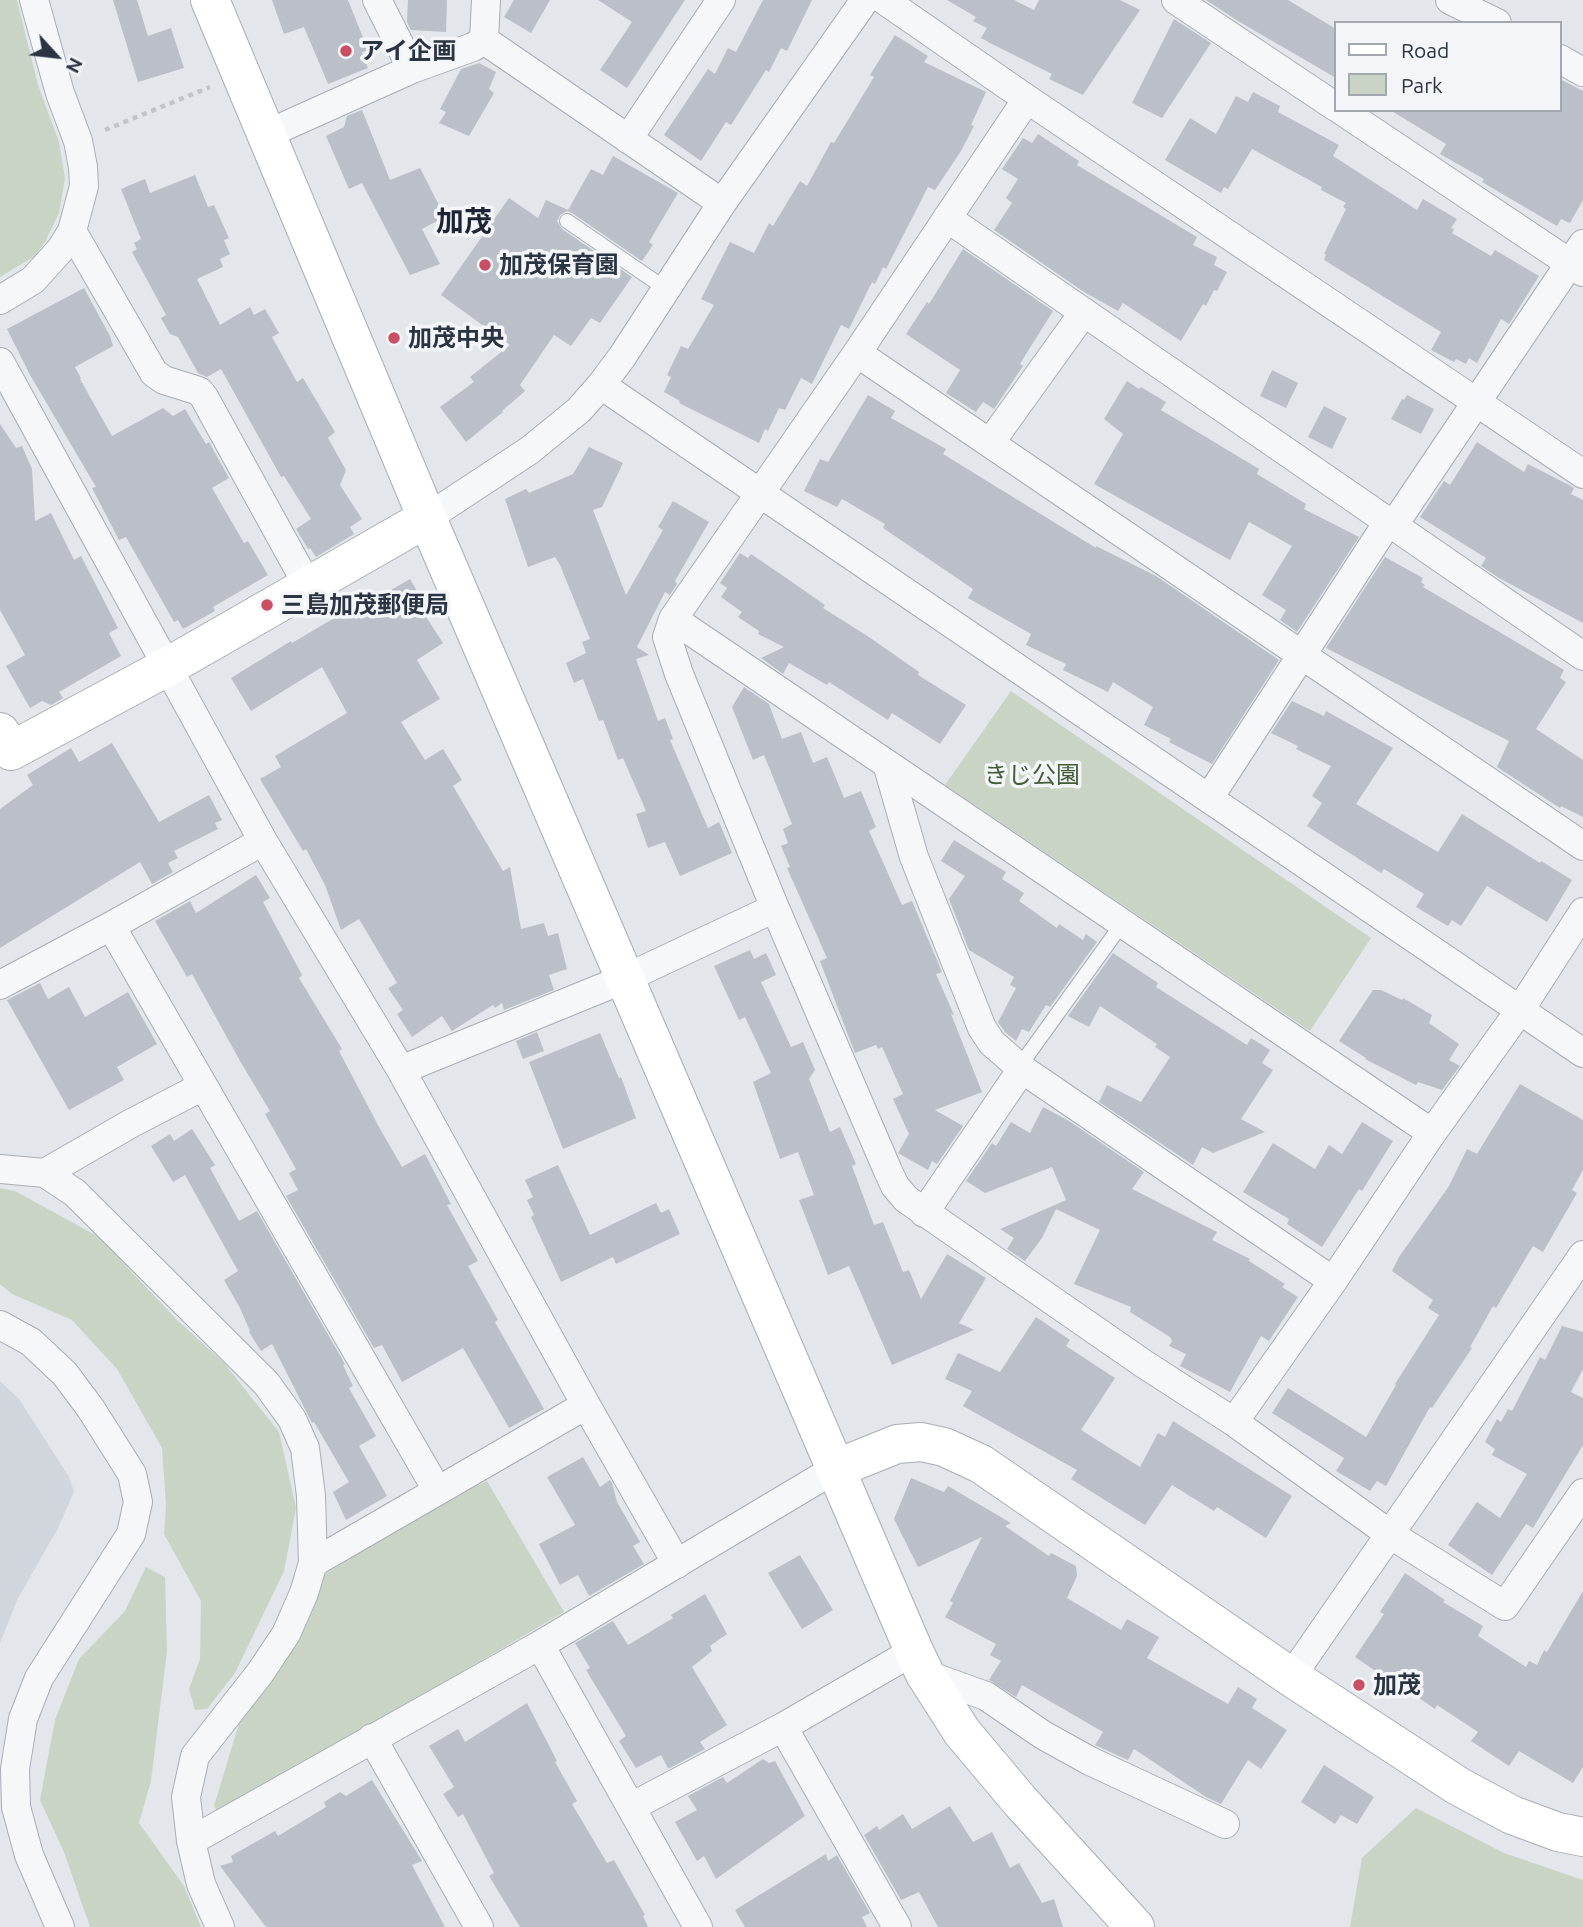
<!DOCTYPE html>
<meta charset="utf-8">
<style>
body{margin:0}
#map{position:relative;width:1583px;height:1927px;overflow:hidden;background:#e3e6eb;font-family:Ubuntu,sans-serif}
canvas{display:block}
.legend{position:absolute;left:1334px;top:21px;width:228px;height:91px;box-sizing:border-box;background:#f3f5f8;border:2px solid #a3a8b0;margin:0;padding:9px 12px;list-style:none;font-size:21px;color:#2b3443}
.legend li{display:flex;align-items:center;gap:14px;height:35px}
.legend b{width:35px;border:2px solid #a3a8b0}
.north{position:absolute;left:21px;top:21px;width:70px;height:70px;-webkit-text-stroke:5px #f3f5f8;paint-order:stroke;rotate:117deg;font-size:19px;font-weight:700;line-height:28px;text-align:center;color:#2b3443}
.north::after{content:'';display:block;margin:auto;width:24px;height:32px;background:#2b3443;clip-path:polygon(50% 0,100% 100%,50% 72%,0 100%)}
</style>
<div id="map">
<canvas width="1583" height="1927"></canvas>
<ul class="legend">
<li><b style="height:9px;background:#fff"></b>Road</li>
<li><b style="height:19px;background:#c9d4c5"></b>Park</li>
</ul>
<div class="north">N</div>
</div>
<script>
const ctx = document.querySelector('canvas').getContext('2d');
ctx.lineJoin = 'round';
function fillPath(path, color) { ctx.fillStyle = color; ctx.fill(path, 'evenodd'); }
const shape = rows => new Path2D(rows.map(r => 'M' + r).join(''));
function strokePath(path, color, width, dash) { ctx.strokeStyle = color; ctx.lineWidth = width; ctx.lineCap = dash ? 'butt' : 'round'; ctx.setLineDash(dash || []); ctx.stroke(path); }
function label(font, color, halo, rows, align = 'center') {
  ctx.font = font + ' Ubuntu,"Noto Sans JP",sans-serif'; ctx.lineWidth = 7; ctx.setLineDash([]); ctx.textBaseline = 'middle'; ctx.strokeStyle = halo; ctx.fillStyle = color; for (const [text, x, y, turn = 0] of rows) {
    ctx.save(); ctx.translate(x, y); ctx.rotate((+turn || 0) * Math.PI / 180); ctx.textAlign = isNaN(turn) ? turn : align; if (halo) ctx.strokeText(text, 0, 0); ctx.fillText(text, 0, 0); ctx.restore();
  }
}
const built = shape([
 [0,1381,19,1399,69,1477,74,1492,57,1530,18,1598,0,1643]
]);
const green = shape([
 [0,0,17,0,38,85,59,142,65,178,59,213,45,242,35,256,0,277],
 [1011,691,1371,938,1310,1031,945,785],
 [0,1188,15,1191,99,1237,176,1319,224,1363,279,1432,296,1508,284,1571,235,1673,207,1709,195,1710,189,1689,200,1659,201,1601,164,1534,166,1505,162,1448,117,1369,72,1320,12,1294,0,1284],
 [487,1481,564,1612,219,1815,214,1806,245,1704,275,1667,312,1612,324,1575,445,1499],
 [146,1567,165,1577,167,1651,151,1781,139,1823,184,1886,201,1927,90,1927,64,1852,40,1800,55,1720,79,1659,125,1611],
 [1416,1808,1504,1853,1583,1880,1583,1927,1350,1927,1362,1858]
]);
const building = shape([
 [113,0,137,0,148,36,171,28,184,68,138,82],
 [272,0,348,0,368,50,362,52,368,68,328,84,304,27,284,34],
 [408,0,447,0,446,32,411,30,407,22],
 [514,0,550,0,531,33,504,17],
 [598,0,685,0,627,88,600,70,632,22],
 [763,0,812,0,787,51,781,48,769,72,766,70,731,125,726,122,701,161,664,135,708,69,715,74,728,48,736,52],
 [947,0,1014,0,1034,10,1039,0,1120,0,1140,10,1083,95,1049,79,1052,74,988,42,981,38,987,28,973,21,976,17],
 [1206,0,1288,0,1336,29,1336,78,1238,21],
 [1174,19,1211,43,1162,118,1132,103],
 [895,35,928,56,924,62,986,92,971,125,974,126,961,151,935,190,928,187,886,269,883,267,875,284,872,282,849,329,841,325,812,384,801,378,785,410,779,408,768,431,765,429,759,443,679,403,680,401,664,392,671,377,667,375,681,346,688,349,714,305,701,299,730,242,754,253,769,223,773,226,800,181,807,186,831,142,834,143,874,77,870,75],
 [479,63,496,72,489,89,494,93,469,136,439,123,446,112,440,109,461,69],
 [1560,79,1583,91,1583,200,1570,223,1561,219,1557,226,1482,182,1484,179,1440,154,1446,144,1390,110,1560,110],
 [1253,92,1280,106,1278,112,1339,145,1333,156,1417,210,1423,199,1457,219,1451,228,1454,229,1452,233,1491,256,1495,250,1539,276,1509,324,1501,319,1477,363,1469,358,1466,364,1456,359,1454,362,1431,350,1441,332,1324,260,1326,254,1324,254,1346,209,1343,207,1346,203,1321,190,1322,187,1252,149,1228,189,1224,187,1221,193,1165,160,1190,118,1216,134,1236,96,1248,102],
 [362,110,390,180,420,168,445,217,422,229,440,264,410,275,362,183,349,189,326,136,344,127,347,116],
 [1038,134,1079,161,1077,165,1197,237,1193,245,1217,257,1214,265,1227,272,1217,291,1214,290,1206,306,1203,304,1181,341,1123,303,1118,311,1084,292,994,230,1012,203,1006,198,1018,179,1002,169,1023,138,1032,143],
 [613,156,678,193,649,242,653,245,642,261,572,213,567,211,560,215,557,221,562,229,632,277,600,323,591,318,571,346,554,335,520,385,525,391,502,411,503,412,466,442,440,407,474,382,470,377,510,345,441,295,509,198,538,218,546,200,568,210,591,169,603,175],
 [195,175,208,207,214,205,229,238,224,240,230,254,220,259,223,267,197,279,220,325,250,307,254,315,265,309,279,333,272,337,297,382,303,378,335,432,328,438,346,470,340,485,362,519,350,527,354,534,316,557,310,548,308,549,296,529,311,519,284,476,281,477,221,369,207,377,198,373,178,337,170,334,161,318,166,315,132,252,137,249,134,243,141,239,121,189,145,179,150,193],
 [963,249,1053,311,1020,364,1023,366,994,409,983,402,976,412,946,393,960,370,906,334,927,302,929,304],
 [84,288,110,336,113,346,75,367,81,378,80,379,112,436,163,408,173,416,185,409,206,444,209,442,229,478,212,488,244,543,248,541,268,575,213,607,215,611,183,629,178,620,174,622,126,537,119,540,92,488,96,487,30,375,7,329],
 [1272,370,1298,383,1286,408,1260,396],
 [1127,381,1139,389,1141,387,1166,402,1161,410,1259,469,1257,474,1306,504,1304,509,1359,537,1297,632,1280,620,1286,610,1262,595,1292,546,1249,522,1230,560,1094,484,1123,434,1104,419],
 [868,395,895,411,891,418,946,449,943,454,1096,548,1096,546,1156,576,1279,660,1212,764,1169,742,1171,739,1144,725,1153,707,1113,682,1108,692,1063,670,1066,664,1026,645,1031,634,968,598,973,589,883,528,885,524,842,499,837,507,804,491,820,459,828,462],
 [1407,395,1434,409,1421,434,1391,419,1402,399,1404,400],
 [1324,406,1347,418,1332,449,1308,437],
 [0,424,16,448,22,446,32,469,35,521,51,513,74,560,81,556,118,628,109,633,121,656,59,692,63,698,51,705,42,701,30,708,6,666,25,655,0,610],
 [1477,442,1524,472,1528,464,1569,485,1574,488,1571,494,1583,500,1583,623,1499,578,1481,566,1486,558,1420,517,1444,481,1450,485],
 [589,447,623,463,602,507,593,510,626,595,663,530,658,527,673,501,709,522,675,581,677,584,670,595,665,592,637,647,649,655,636,659,658,721,665,718,673,739,670,740,708,828,719,822,732,853,680,876,665,842,648,848,636,814,646,811,623,758,618,760,603,720,599,721,583,679,574,683,566,663,586,653,582,642,590,639,560,565,555,557,528,567,505,499,526,489,529,493,573,474],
 [740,553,748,558,751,554,779,573,825,605,823,608,869,637,919,672,918,675,966,705,940,744,892,713,888,720,829,682,827,685,789,663,783,674,761,658,784,647,758,634,759,631,738,617,742,612,721,597,727,588,720,583],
 [1385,557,1423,578,1421,582,1425,585,1423,587,1564,670,1560,678,1566,682,1536,729,1583,760,1583,817,1561,806,1560,808,1497,767,1509,741,1326,648],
 [410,579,428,610,423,612,443,643,417,660,440,699,401,722,425,760,443,749,462,780,453,786,503,871,510,867,521,929,544,923,548,936,558,933,567,969,549,975,554,990,504,1010,502,1003,495,1008,493,1005,452,1031,442,1016,412,1037,397,1014,403,1010,388,988,397,983,359,919,341,930,325,885,306,849,303,851,260,779,281,767,275,756,347,713,322,667,251,711,231,678,291,641,292,643,358,604,360,608],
 [744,687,769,704,782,739,801,732,813,763,827,757,844,798,861,791,876,827,869,831,902,905,912,901,942,972,936,974,954,1015,951,1014,982,1092,935,1110,963,1126,937,1164,932,1161,928,1170,898,1153,909,1134,893,1099,903,1094,882,1047,878,1049,876,1045,855,1053,848,1035,820,961,827,958,787,868,790,867,781,846,788,843,783,829,792,824,764,755,753,760,732,707],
 [1292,701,1324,716,1326,711,1393,748,1356,804,1438,852,1462,814,1540,863,1541,861,1572,880,1547,922,1487,886,1461,926,1452,920,1448,926,1416,907,1424,894,1384,869,1381,873,1307,826,1322,803,1312,796,1331,766,1296,749,1298,746,1271,733],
 [112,743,159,822,209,795,222,820,215,823,218,829,174,851,178,858,168,863,173,872,152,884,140,862,0,948,0,809,33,785,27,775,71,748,79,762],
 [954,840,1006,872,1002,879,1024,893,1019,901,1057,928,1059,924,1083,940,1086,934,1097,942,1050,1007,1046,1005,1029,1032,1022,1029,1016,1041,1005,1032,998,1022,1016,988,1010,985,1014,977,969,950,949,899,965,876,941,861],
 [256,875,270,898,263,902,302,975,299,978,342,1049,339,1051,379,1127,402,1167,425,1154,451,1204,447,1205,478,1261,468,1266,498,1320,495,1322,544,1409,509,1428,463,1348,402,1382,382,1345,374,1348,286,1196,298,1190,289,1173,296,1169,265,1114,270,1111,240,1061,192,974,187,977,155,921,190,901,196,913],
 [750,950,754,959,766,953,776,975,761,982,791,1047,803,1042,815,1070,809,1079,830,1132,840,1127,856,1164,852,1166,874,1225,883,1222,903,1272,909,1270,921,1299,947,1254,986,1278,959,1323,974,1330,892,1365,849,1266,828,1275,799,1200,814,1195,798,1152,780,1159,753,1082,771,1073,745,1017,739,1020,714,966],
 [1113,953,1158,983,1156,987,1247,1045,1251,1038,1270,1050,1262,1063,1273,1070,1241,1119,1265,1132,1213,1153,1202,1147,1193,1165,1099,1102,1107,1085,1141,1102,1170,1057,1155,1047,1157,1044,1100,1006,1089,1027,1068,1016],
 [40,983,48,999,69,987,85,1017,128,992,157,1044,117,1067,124,1080,69,1110,7,1000],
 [1373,990,1381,990,1402,1000,1403,998,1432,1015,1429,1023,1459,1044,1449,1060,1460,1066,1442,1090,1418,1082,1416,1085,1365,1059,1366,1058,1339,1041],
 [537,1032,544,1051,523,1059,516,1041],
 [600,1033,619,1078,621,1077,636,1118,563,1149,529,1062],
 [1520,1084,1583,1120,1583,1170,1572,1190,1577,1193,1543,1252,1533,1246,1496,1308,1493,1306,1470,1347,1472,1348,1432,1408,1430,1407,1386,1486,1377,1481,1370,1491,1336,1471,1344,1458,1272,1413,1288,1388,1366,1437,1396,1385,1395,1384,1439,1315,1428,1308,1433,1300,1392,1271,1399,1257,1449,1186,1467,1149,1477,1154],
 [1043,1107,1069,1121,1144,1172,1132,1189,1217,1232,1212,1240,1250,1259,1249,1261,1285,1284,1282,1287,1298,1297,1269,1341,1261,1336,1230,1392,1180,1366,1186,1354,1169,1346,1172,1341,1170,1337,1130,1312,1131,1307,1074,1284,1100,1230,1056,1209,1042,1238,1025,1261,1007,1249,1014,1238,1000,1229,1066,1200,1052,1167,985,1193,966,1181,992,1143,996,1146,1011,1122,1030,1133],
 [1362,1122,1393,1141,1362,1191,1359,1189,1322,1247,1287,1224,1289,1219,1243,1192,1273,1143,1315,1169,1329,1145,1342,1154],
 [192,1129,215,1165,210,1168,239,1221,257,1211,345,1364,343,1365,353,1386,349,1388,376,1436,359,1446,387,1496,346,1520,333,1492,349,1482,314,1422,312,1423,272,1344,261,1351,249,1332,250,1331,240,1308,224,1280,238,1271,185,1175,173,1182,151,1146,170,1134,174,1141],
 [558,1165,590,1235,656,1203,661,1213,669,1209,680,1234,616,1264,613,1257,561,1282,531,1217,534,1215,527,1200,533,1197,525,1180],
 [1036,1317,1070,1340,1066,1346,1115,1378,1081,1430,1140,1467,1158,1433,1165,1437,1173,1421,1292,1496,1266,1538,1217,1507,1214,1511,1172,1485,1145,1525,1071,1479,1077,1470,963,1406,972,1391,945,1379,958,1353,1000,1372],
 [1562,1326,1583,1332,1583,1369,1571,1392,1583,1398,1583,1445,1533,1528,1526,1524,1492,1575,1448,1545,1477,1502,1500,1518,1527,1474,1492,1455,1495,1449,1485,1442,1497,1419,1501,1422,1508,1409,1512,1411,1540,1357,1545,1360],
 [583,1457,600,1487,610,1480,612,1483,617,1502,640,1542,633,1546,644,1564,589,1596,578,1575,560,1585,539,1544,575,1525,547,1477],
 [911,1478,944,1492,948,1486,1011,1523,1005,1526,1049,1556,1051,1553,1076,1566,1077,1576,1067,1598,1121,1630,1127,1619,1159,1637,1147,1658,1228,1704,1238,1687,1257,1699,1252,1708,1287,1730,1261,1769,1248,1760,1221,1804,1206,1797,1134,1749,1128,1760,1095,1745,1103,1732,1022,1685,1016,1697,989,1680,1001,1661,990,1655,996,1644,945,1617,953,1603,950,1601,982,1537,918,1567,894,1519],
 [800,1555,833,1610,802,1629,768,1573],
 [1405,1573,1445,1600,1443,1602,1483,1626,1478,1636,1526,1667,1529,1661,1537,1665,1544,1650,1547,1652,1583,1591,1583,1767,1573,1783,1519,1751,1509,1766,1471,1741,1478,1732,1437,1705,1435,1709,1384,1674,1383,1676,1355,1657,1384,1614,1380,1612],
 [705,1594,727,1634,710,1646,712,1651,692,1667,727,1725,700,1742,705,1749,670,1768,668,1768,661,1755,636,1768,619,1741,626,1736,586,1670,590,1668,575,1643,613,1621,628,1645,673,1618,671,1615],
 [527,1703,557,1761,555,1762,577,1801,572,1804,607,1863,614,1860,645,1915,643,1916,648,1927,520,1927,489,1876,494,1873,463,1814,458,1817,443,1794,454,1787,429,1746,458,1729,465,1742],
 [763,1759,769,1763,775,1761,805,1816,716,1879,704,1856,697,1861,675,1822,697,1810,688,1796,723,1777,727,1783],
 [1324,1765,1374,1797,1357,1824,1341,1815,1335,1824,1301,1802],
 [372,1780,422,1861,412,1865,445,1927,266,1927,220,1866,233,1862,231,1856,275,1831,278,1836,326,1807,324,1802,340,1792,346,1796],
 [950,1806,973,1842,992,1832,1010,1868,1019,1863,1042,1903,1054,1899,1063,1927,938,1927,919,1892,901,1900,864,1835,877,1826,879,1830,903,1814,912,1829],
 [826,1854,828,1861,837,1855,870,1913,862,1917,867,1927,745,1927,735,1910]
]);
const path = shape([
 [105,130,210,87]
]);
const lane = shape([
 [567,221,666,289],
 [1019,1067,1122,924]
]);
const street = shape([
 [377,0,412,69],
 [884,0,1027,99,1583,474],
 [1176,0,1336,107],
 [1450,0,1497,23],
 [484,40,722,203],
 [484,40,486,0],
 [1560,59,1583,72],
 [1027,99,857,353,673,619,667,637,679,674,775,908,888,1171,895,1186,906,1199,1144,1364,1234,1422,1391,1535,1505,1606,1583,1493],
 [1341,110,1583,272],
 [265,135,412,69,473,47,484,40],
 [628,139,721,0],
 [947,218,1583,656],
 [72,231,154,373,164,380,199,391,204,397,308,586],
 [0,300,33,280,61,249,72,231,84,186,83,167,78,141,60,93,34,0],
 [857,353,1583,846],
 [0,362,263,841,401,1070,586,1405,677,1564],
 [601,385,1583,1053],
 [990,443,1084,312],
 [427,518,530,450,579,410,601,385,622,357,722,203,865,0],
 [1393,526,1583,244],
 [673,619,1432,1133],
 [888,767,914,857,982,1028,992,1043,1022,1069,1333,1281],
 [1209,798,1388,522],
 [111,926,437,1490],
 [0,985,111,926,263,841],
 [401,1070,624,979,775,908],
 [0,1169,45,1173,75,1193,266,1383,292,1419,305,1448,311,1496,313,1563,304,1593,286,1634,260,1673,195,1756,186,1797,191,1841,201,1884,220,1927],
 [45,1173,130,1124,203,1086],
 [924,1213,1022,1069],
 [0,1325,31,1342,65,1374,91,1409,132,1474,138,1502,131,1534,39,1678,23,1719,15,1769,16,1807,29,1855,60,1927],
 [1234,1422,1333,1281,1432,1133,1520,1010,1583,912],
 [313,1563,586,1405],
 [540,1645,698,1927],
 [925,1674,986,1696,1043,1735,1090,1761,1225,1824],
 [1291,1677,1583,1255],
 [783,1727,897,1927],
 [372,1738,479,1927],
 [631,1807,783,1727,914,1651],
 [191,1841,540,1645,835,1469]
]);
const secondary = shape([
 [210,0,427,518,914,1651,925,1674,962,1732,1020,1801,1135,1927],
 [0,732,11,751,167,667,427,518],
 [835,1469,897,1444,921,1442,944,1447,981,1464,1291,1677,1458,1786,1512,1815,1558,1832,1583,1837]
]);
const markers = [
 [346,51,7,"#ca4e64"],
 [485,265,7,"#ca4e64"],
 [394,338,7,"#ca4e64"],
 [267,605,7,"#ca4e64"],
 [1359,1685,7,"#ca4e64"]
];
const poiNames = [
 ["アイ企画",360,51],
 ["加茂保育園",499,265],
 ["加茂中央",408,338],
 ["三島加茂郵便局",281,605],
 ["加茂",1373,1685]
];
const parkNames = [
 ["きじ公園",1032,775]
];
const quarterNames = [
 ["加茂",464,222]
];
fillPath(built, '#d1d6dd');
fillPath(green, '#c9d4c5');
fillPath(building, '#bbc0c8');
strokePath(lane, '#a8adb5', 16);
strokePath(street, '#a8adb5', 30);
strokePath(secondary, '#a8adb5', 40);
strokePath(path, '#c1c4ca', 4.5, [5, 5]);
strokePath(lane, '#f6f7f9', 14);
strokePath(street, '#f6f7f9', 28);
strokePath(secondary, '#fff', 38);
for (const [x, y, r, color] of markers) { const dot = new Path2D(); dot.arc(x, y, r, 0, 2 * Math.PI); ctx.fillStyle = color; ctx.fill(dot); strokePath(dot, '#f3f5f8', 2.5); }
label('bold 24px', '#2b3443', '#f3f5f8', poiNames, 'left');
label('24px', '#415e39', '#f3f5f8', parkNames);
label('bold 28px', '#1d2534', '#f3f5f8', quarterNames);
</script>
